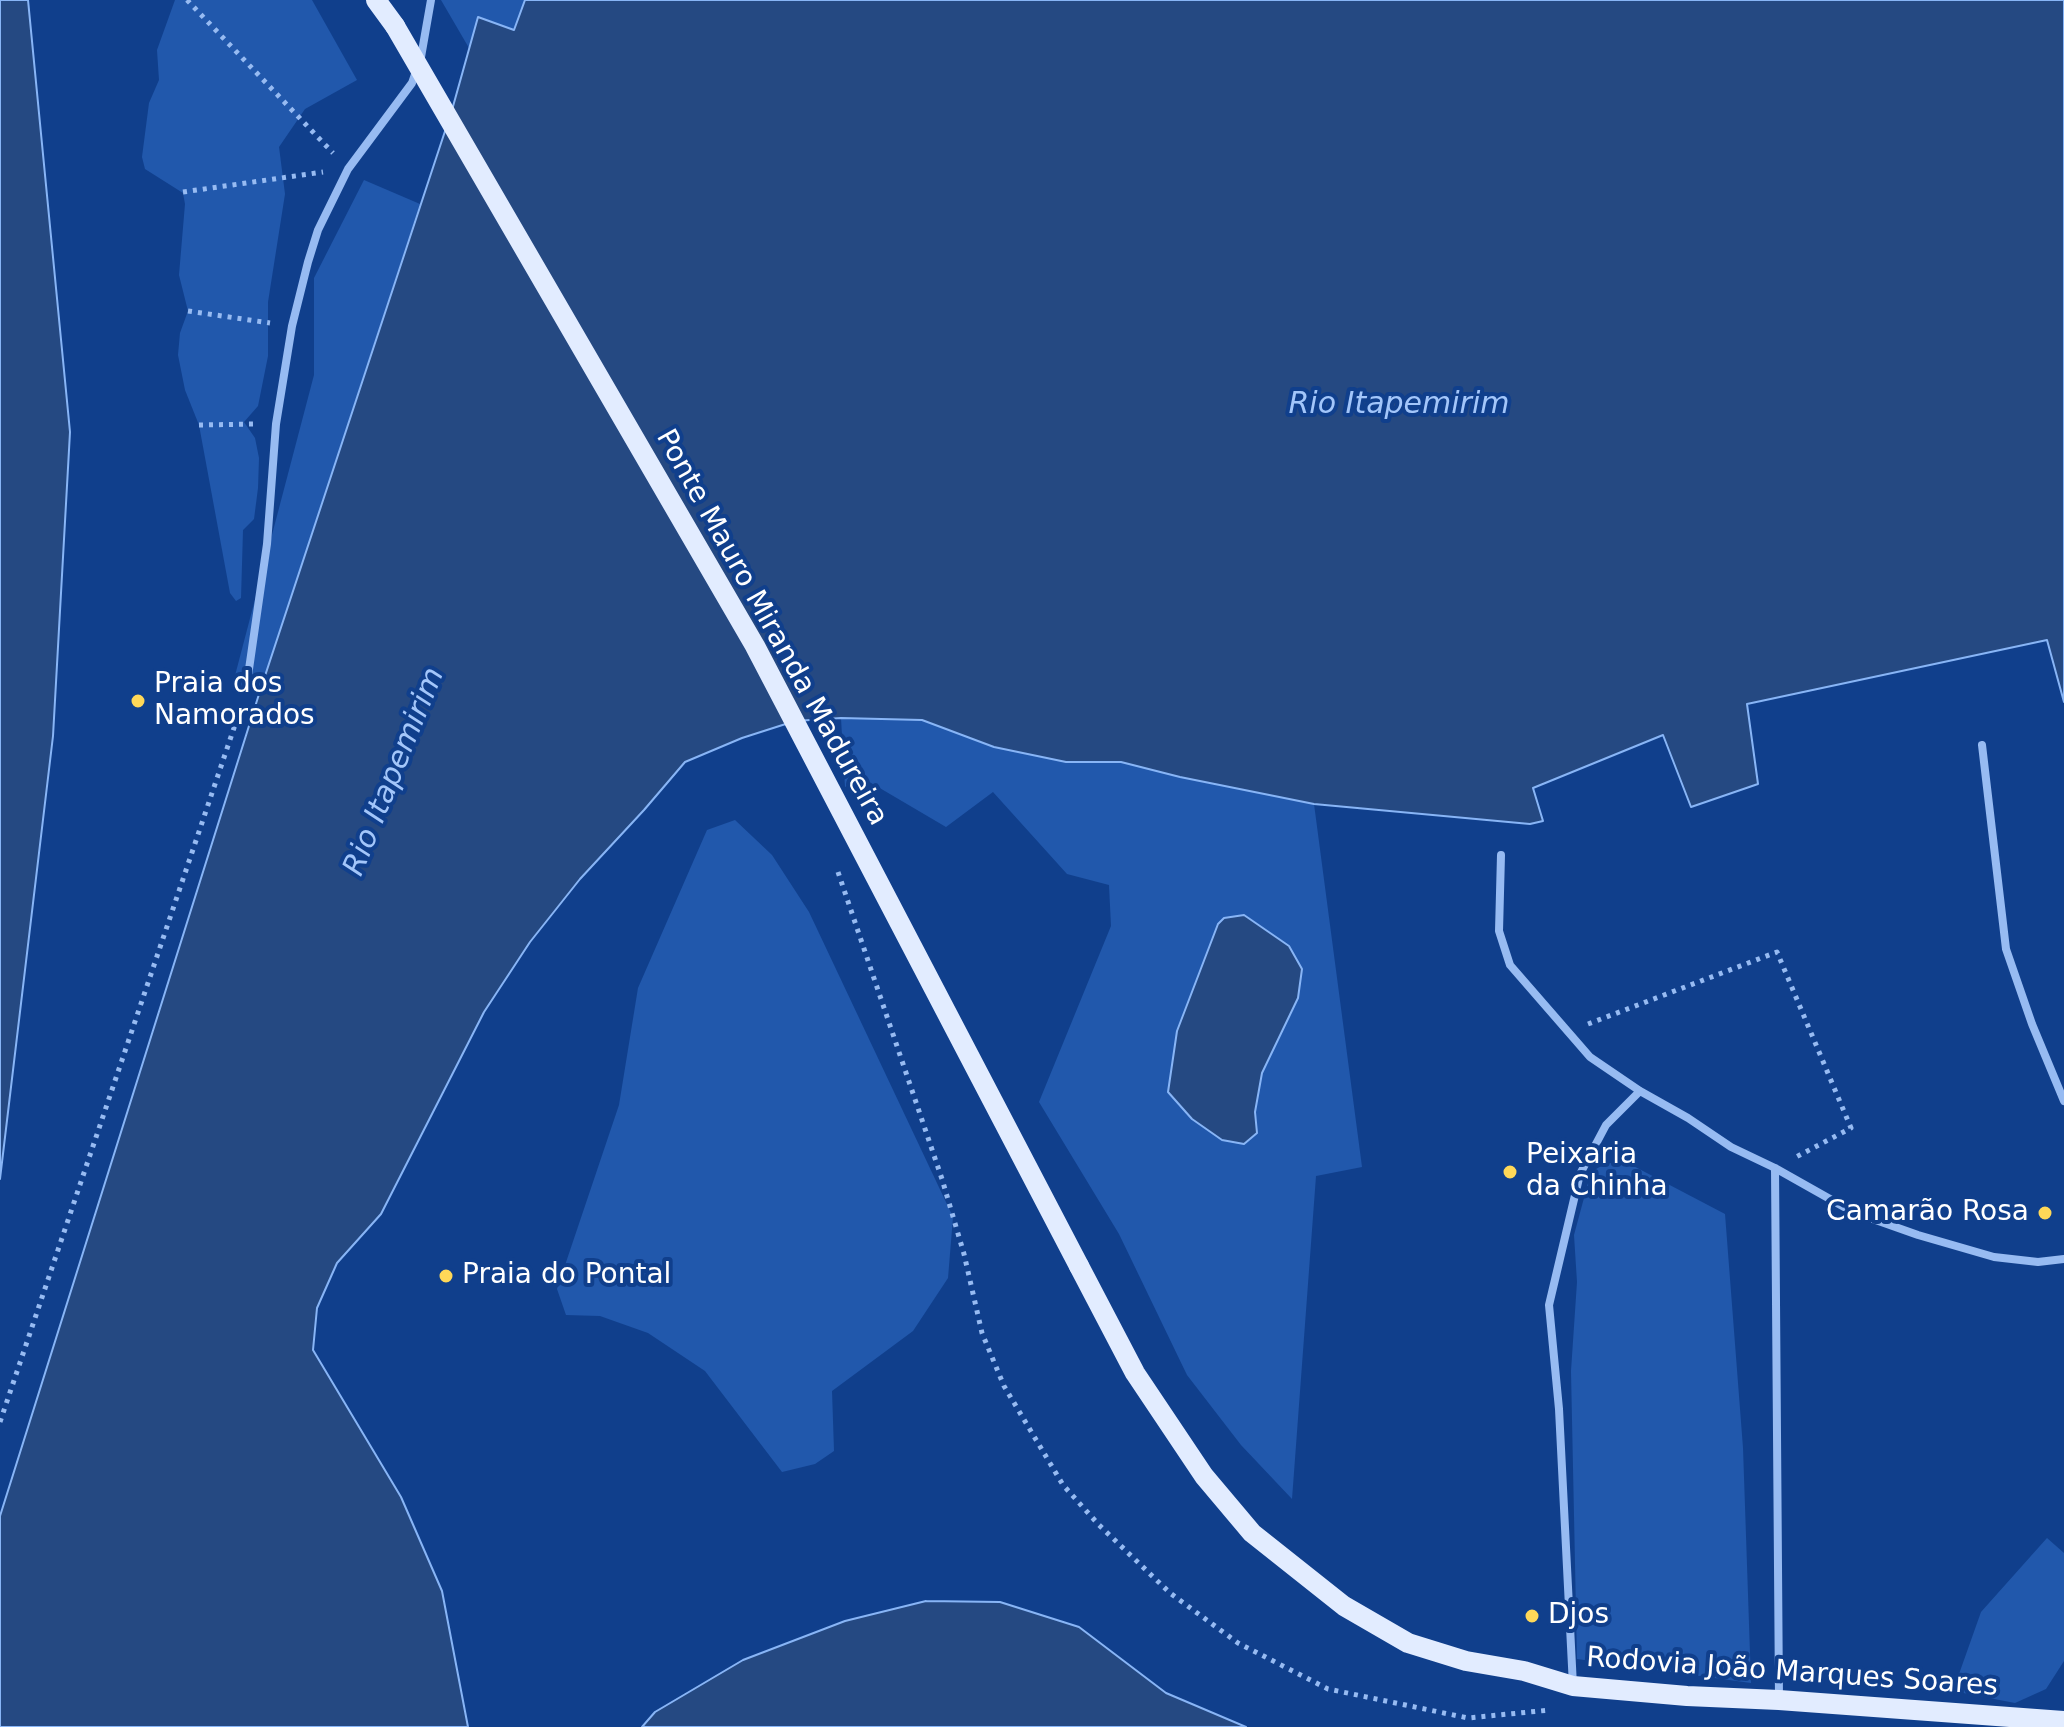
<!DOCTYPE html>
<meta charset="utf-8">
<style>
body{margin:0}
canvas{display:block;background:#103f8c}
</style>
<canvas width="2064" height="1727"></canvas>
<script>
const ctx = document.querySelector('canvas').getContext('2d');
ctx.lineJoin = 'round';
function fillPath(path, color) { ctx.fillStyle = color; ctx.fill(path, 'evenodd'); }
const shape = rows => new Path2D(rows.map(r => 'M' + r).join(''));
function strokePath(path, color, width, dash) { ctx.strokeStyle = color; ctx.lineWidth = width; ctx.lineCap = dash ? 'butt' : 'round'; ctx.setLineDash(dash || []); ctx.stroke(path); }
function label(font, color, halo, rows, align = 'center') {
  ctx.font = font + ' "DejaVu Sans",sans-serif'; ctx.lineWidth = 8; ctx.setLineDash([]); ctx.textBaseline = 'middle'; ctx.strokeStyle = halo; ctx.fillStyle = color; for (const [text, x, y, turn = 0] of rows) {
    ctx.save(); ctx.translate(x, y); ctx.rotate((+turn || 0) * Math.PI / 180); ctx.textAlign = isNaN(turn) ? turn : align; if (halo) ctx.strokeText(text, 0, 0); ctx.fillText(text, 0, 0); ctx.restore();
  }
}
const green = shape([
 [175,0,312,0,357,80,305,109,279,147,285,194,268,302,268,356,258,406,244,422,255,438,259,458,258,488,254,519,243,530,241,598,236,601,230,593,199,425,185,390,178,355,180,333,188,311,179,275,185,204,183,193,145,169,142,157,149,103,159,80,157,50],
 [441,0,525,0,514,30,478,18,469,48],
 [364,180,420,204,260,691,232,687,314,375,314,278],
 [841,718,922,720,994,747,1066,762,1121,762,1180,777,1314,804,1362,1167,1316,1176,1292,1499,1241,1445,1187,1375,1119,1234,1039,1102,1111,926,1109,885,1067,874,993,792,946,827,861,777,845,787],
 [1244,915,1277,1039,1262,1073,1255,1112,1257,1133],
 [735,820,772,855,809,912,953,1217,948,1278,913,1331,832,1391,834,1451,815,1464,782,1472,705,1371,648,1333,600,1316,566,1315,557,1289,619,1105,638,988,707,830],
 [1622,1160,1725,1214,1743,1448,1751,1683,1577,1659,1571,1371,1577,1282,1574,1235,1591,1172,1603,1165],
 [2047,1538,2064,1553,2064,1661,2046,1689,2015,1703,1953,1691,1981,1612]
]);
const water = shape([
 [0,0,28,0,70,432,53,736,0,1179,0,0],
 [525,0,2064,0,2064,702,2047,640,1747,704,1758,784,1691,807,1663,735,1533,788,1543,821,1530,824,1314,804,1180,777,1121,762,1066,762,994,747,922,720,841,718,795,721,742,738,685,762,644,810,580,879,530,942,484,1012,381,1214,337,1263,317,1308,313,1350,401,1497,442,1591,468,1727,0,1727,0,1516,260,691,452,110,478,17,514,30,525,0],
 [1244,915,1289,946,1302,969,1298,998,1262,1073,1255,1112,1257,1133,1244,1144,1222,1140,1192,1119,1168,1092,1177,1031,1218,924,1224,918,1244,915],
 [926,1601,1000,1602,1079,1627,1166,1693,1246,1727,642,1727,655,1712,743,1660,845,1621,926,1601]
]);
const path = shape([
 [187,0,333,153],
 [183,192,323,172],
 [188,311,270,323],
 [199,425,254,424],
 [838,872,942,1179,964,1254,982,1333,1004,1386,1063,1485,1099,1525,1170,1593,1238,1643,1328,1689,1468,1718,1550,1710],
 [1588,1024,1777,952,1851,1128,1796,1157],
 [0,1422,240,710]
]);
const minor = shape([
 [246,690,267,544,276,424,292,326,308,262,318,230,348,169,412,83,421,57,431,0],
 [1982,745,2006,949,2032,1024,2064,1101],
 [1501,855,1499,931,1510,965,1590,1057,1640,1091,1688,1118,1731,1147,1775,1168,1853,1212,1918,1235,1994,1257,2038,1262,2064,1259],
 [1775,1168,1779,1699],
 [1573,1686,1559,1409,1549,1305,1580,1174,1606,1125,1640,1091]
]);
const primary = shape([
 [376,0,395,26],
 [1079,1266,1135,1373,1204,1476,1252,1533,1344,1606,1408,1643,1466,1661,1524,1671,1573,1686,1687,1696,1779,1700,2064,1721]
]);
const primaryBridge = shape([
 [395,26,755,646,1079,1266]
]);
const markers = [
 [138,701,8,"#ffd858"],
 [1510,1172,8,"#ffd858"],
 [2045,1213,8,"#ffd858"],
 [446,1276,8,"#ffd858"],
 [1532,1616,8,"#ffd858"]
];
const streetNames = [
 ["Ponte Mauro Miranda Madureira",771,628,61],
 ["Rodovia João Marques Soares",1792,1673,4]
];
const poiNames = [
 ["Praia dos",154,685],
 ["Namorados",154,717],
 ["Peixaria",1526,1156],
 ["da Chinha",1526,1188],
 ["Camarão Rosa",2029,1213,"right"],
 ["Praia do Pontal",462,1276],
 ["Djos",1548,1616]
];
const waterNames = [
 ["Rio Itapemirim",1399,405],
 ["Rio Itapemirim",395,772,-68]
];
fillPath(green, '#2158ac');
fillPath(water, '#254982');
strokePath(water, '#88b5f6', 2);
strokePath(path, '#97bbf2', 5, [4, 6]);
strokePath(minor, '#97bbf2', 8);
strokePath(primary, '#e2ecff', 20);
strokePath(primaryBridge, '#e2ecff', 20);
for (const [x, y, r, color] of markers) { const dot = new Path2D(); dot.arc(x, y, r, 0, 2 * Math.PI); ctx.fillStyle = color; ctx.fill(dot); strokePath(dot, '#103f8c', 3); }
label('28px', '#fff', '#103f8c', streetNames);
label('28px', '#fff', '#103f8c', poiNames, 'left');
label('italic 30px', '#a3c6fa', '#103f8c', waterNames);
</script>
